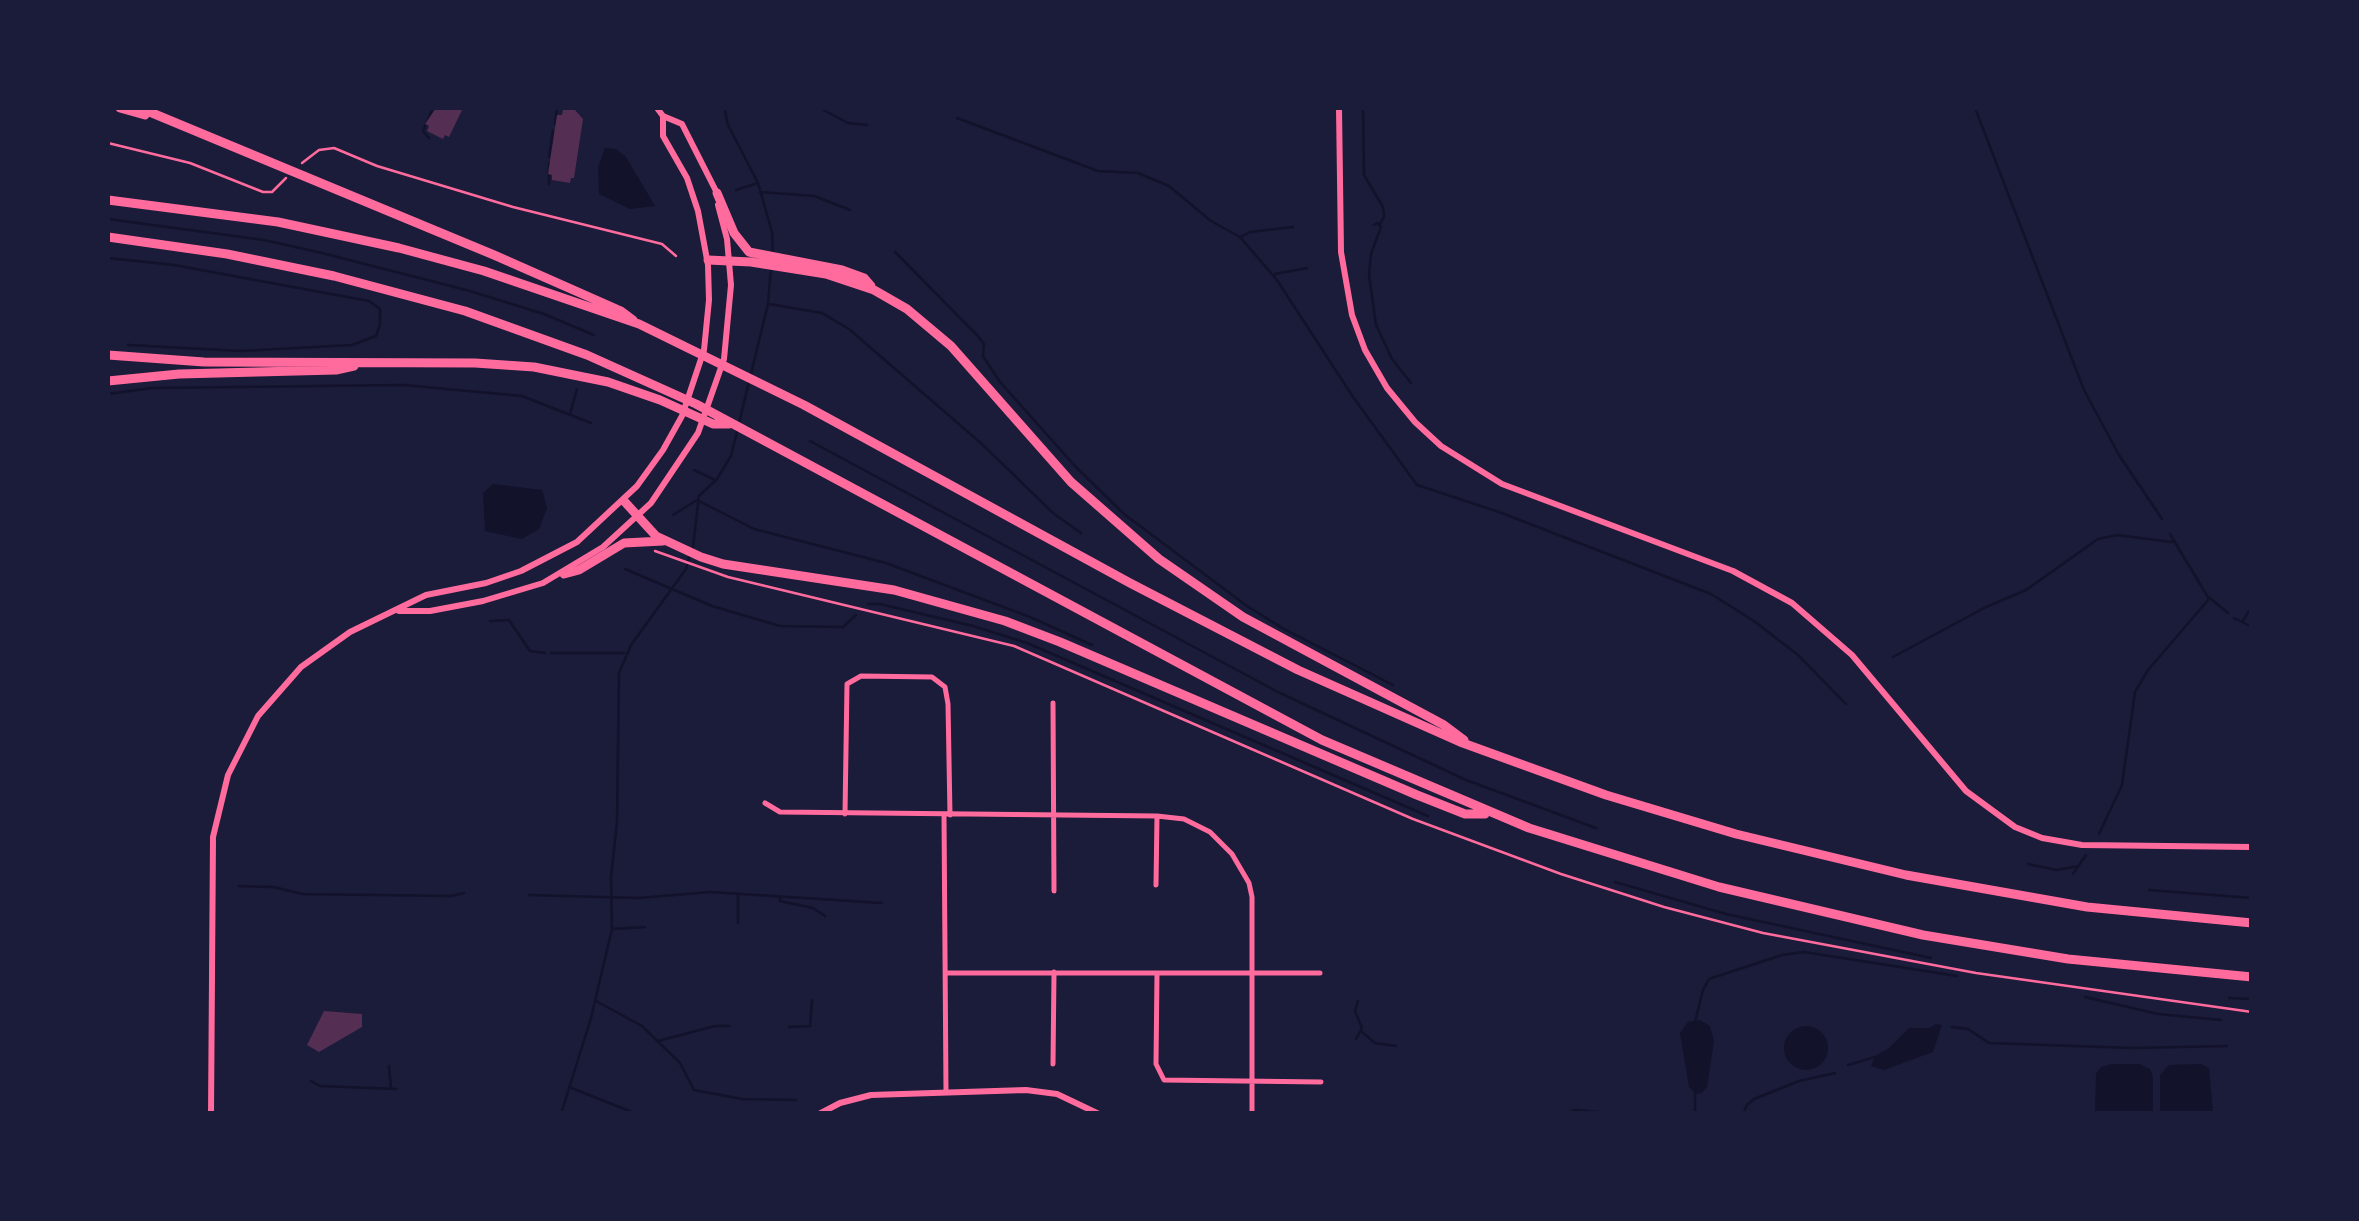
<!DOCTYPE html>
<style>
body{margin:0}
#map{position:relative;width:2359px;height:1221px;overflow:hidden;background:#1b1b3a;font-family:Georgia,serif}
canvas{display:block}
.frame{position:absolute;inset:0;border:110px solid #1b1b3a;pointer-events:none}
</style>
<div id="map">
<canvas width="2359" height="1221"></canvas>
<div class="frame"></div>
</div>
<script>
const ctx = document.querySelector('canvas').getContext('2d');
ctx.lineJoin = 'round';
function fillPath(path, color) { ctx.fillStyle = color; ctx.fill(path, 'evenodd'); }
const shape = rows => new Path2D(rows.map(r => 'M' + r).join(''));
function strokePath(path, color, width, dash) { ctx.strokeStyle = color; ctx.lineWidth = width; ctx.lineCap = dash ? 'butt' : 'round'; ctx.setLineDash(dash || []); ctx.stroke(path); }
const water = shape([
 [605,148,616,149,626,157,655,206,630,209,599,194,598,167],
 [493,484,542,490,547,508,539,529,522,539,485,531,483,493],
 [1700,1020,1710,1026,1714,1041,1707,1087,1702,1093,1696,1094,1689,1087,1680,1033,1688,1022],
 [1936,1024,1942,1025,1933,1052,1884,1070,1871,1066,1875,1056,1889,1048,1909,1028,1929,1028],
 '1784 1048a22 22 0 1 1 44 0a22 22 0 1 1-44 0Z',
 [2111,1064,2139,1064,2150,1069,2153,1077,2153,1113,2095,1113,2096,1074,2101,1067],
 [2169,1065,2201,1064,2209,1068,2213,1113,2160,1113,2160,1075]
]);
const stream = shape([
 [820,108,848,123,867,125],
 [1363,108,1364,175,1383,207,1384,217,1380,224],
 [1975,108,2084,390,2119,455,2162,519],
 [725,111,728,125,758,183,772,232,773,255],
 [957,118,1098,171,1138,173,1169,186,1211,221,1240,237,1277,280,1353,397,1417,485,1499,512,1711,594,1754,621,1798,655,1846,704],
 [555,124,557,108],
 [429,138,423,131,433,108],
 [549,157,553,131],
 [549,163,549,184],
 [736,190,758,183],
 [760,192,814,196,850,210],
 [108,219,264,240,322,253,470,291,544,314,594,335],
 [1374,225,1377,223,1381,227,1371,254,1369,275,1376,325,1392,359,1411,383],
 [1241,237,1250,232,1293,227],
 [895,252,977,335,984,344,983,356,1000,382,1075,466,1124,514,1247,606,1284,629,1393,685],
 [108,258,174,265,369,301,380,309,380,325,376,336,352,345,241,351,128,345],
 [1275,274,1307,268],
 [769,304,822,313,849,329,983,445,1053,513,1081,533],
 [108,394,152,388,404,385,522,396,591,423],
 [570,414,577,389],
 [810,441,1278,692,1466,780,1596,828],
 [694,470,715,480],
 [673,515,697,500,754,529,886,563,1030,617,1092,645],
 [693,547,699,496,717,479,731,456,768,304,771,268],
 [625,569,712,606,780,626,843,627,856,615],
 [2210,598,2228,613],
 [868,604,880,604,973,626,1027,643,1428,816],
 [2234,618,2252,627],
 [490,621,509,620,530,651,545,653],
 [2242,622,2252,607],
 [551,653,624,653],
 [1893,657,1986,607,2026,590,2098,539,2117,535,2172,542],
 [2099,834,2122,785,2135,692,2148,670,2209,599,2170,534],
 [2028,864,2057,870,2079,866],
 [2073,874,2086,855],
 [1615,882,1726,914,1931,958],
 [239,886,273,887,303,894,451,896,464,893],
 [2149,890,2252,898],
 [738,894,738,923],
 [529,895,638,898,710,892,882,903],
 [780,896,780,901,813,908,825,916],
 [612,929,645,927],
 [2085,997,2158,1014,2221,1020],
 [2229,998,2252,999],
 [596,1001,642,1026,680,1063,694,1090,742,1099,796,1100],
 [1695,1022,1703,990,1709,979,1782,955,1804,952,1957,976],
 [789,1027,810,1026,812,1000],
 [1952,1027,1968,1029,1989,1043,2133,1048,2227,1046],
 [1362,1032,1375,1043,1396,1046],
 [1356,1039,1362,1028,1355,1011,1358,1001],
 [658,1041,715,1026,729,1026],
 [1848,1065,1875,1057],
 [389,1066,391,1088],
 [311,1081,320,1086,396,1089],
 [569,1087,637,1114],
 [1695,1090,1695,1114],
 [561,1114,591,1018,612,929,611,877,617,822,619,673,631,645,686,569,690,554],
 [1563,1114,1576,1110,1620,1114],
 [1743,1114,1747,1105,1754,1099,1799,1081,1835,1073]
]);
const building = shape([
 [436,108,463,108,449,137,445,135,443,139,427,131,429,126,425,124],
 [563,110,575,110,583,119,574,178,571,178,570,183,552,180,552,175,548,174,557,115,562,115],
 [324,1011,362,1014,362,1027,319,1052,307,1045]
]);
const path = shape([
 [108,143,190,163,263,192,272,192,286,178],
 [302,163,319,150,334,148,377,166,513,207,662,244,676,256],
 [655,551,728,577,1014,646,1413,819,1561,874,1664,907,1763,933,1976,973,2252,1012]
]);
const minor = shape([
 [1053,703,1054,891],
 [765,803,780,812,1157,816,1184,819,1210,832,1232,854,1249,883,1252,897,1252,1114],
 [845,814,847,684,861,676,932,677,945,687,948,704,950,815],
 [944,815,946,1092],
 [1156,885,1157,816],
 [947,973,1320,973],
 [1157,973,1156,1064,1164,1080,1321,1082],
 [1053,1064,1054,972]
]);
const tertiary = shape([
 [1339,108,1341,252,1352,315,1365,350,1387,388,1415,422,1441,446,1502,484,1733,571,1792,603,1852,655,1966,791,2015,827,2042,838,2082,845,2252,847],
 [819,1114,840,1103,871,1095,1026,1090,1057,1094,1099,1114]
]);
const secondary = shape([
 [657,108,663,116,682,124,717,193],
 [399,611,430,611,483,601,543,583,603,547,651,503,698,433,724,359,731,285,727,239,718,205],
 [211,1114,213,837,228,775,258,716,301,667,350,632,426,595,486,583,521,571,577,542,637,486,663,450,682,416,704,350,709,300,708,265,698,211,687,178,663,136,663,116]
]);
const motorway = shape([
 [120,108,145,115],
 [140,108,494,255,621,311,633,320],
 [717,193,734,233,749,252,842,270,864,278,871,286],
 [108,200,278,222,399,248,484,271,639,324,804,405,1130,583,1298,670,1460,742,1606,795,1736,834,1906,875,2087,907,2252,923],
 [108,237,227,254,334,276,465,311,587,355,696,404,1322,740,1529,828,1719,887,1923,935,2068,959,2252,977],
 [708,260,751,262,826,274,874,290,907,309,951,346,1071,482,1159,559,1243,617,1444,725,1464,740],
 [108,355,204,362,475,363,534,367,608,382,660,400,713,424,729,424],
 [108,381,179,374,336,370,354,366],
 [624,501,656,536,701,557,723,564,894,590,1005,621,1060,642,1417,795,1465,814,1485,814],
 [564,574,579,570,624,543,663,541]
]);
fillPath(water, '#12122b');
strokePath(stream, '#12122b', 2.5);
fillPath(building, '#542f53');
strokePath(path, '#ff6b9d', 2.5);
strokePath(minor, '#ff6b9d', 5);
strokePath(tertiary, '#ff6b9d', 6);
strokePath(secondary, '#ff6b9d', 6);
strokePath(motorway, '#ff6b9d', 9);
</script>
